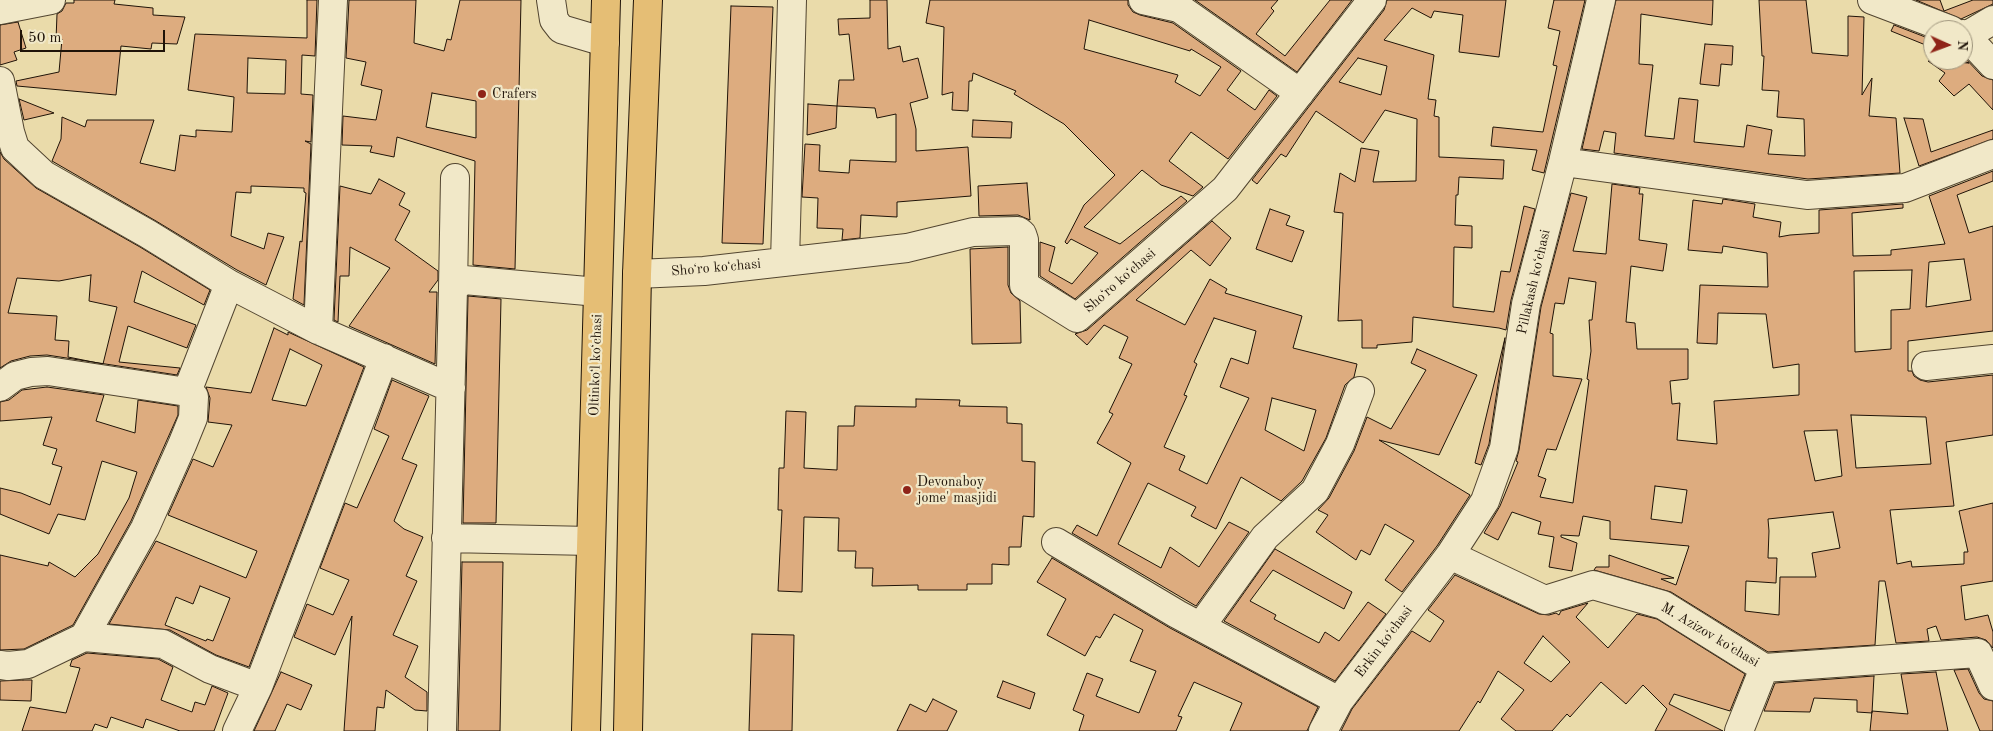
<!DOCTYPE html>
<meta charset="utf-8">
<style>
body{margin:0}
#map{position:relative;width:1993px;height:731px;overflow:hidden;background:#eadbaa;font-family:"Old Standard TT",serif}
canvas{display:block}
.north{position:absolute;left:1923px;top:20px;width:50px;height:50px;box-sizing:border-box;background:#f1e8c8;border:1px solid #9d937b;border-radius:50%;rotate:92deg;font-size:14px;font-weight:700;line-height:20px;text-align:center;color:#1f1308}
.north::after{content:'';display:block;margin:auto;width:18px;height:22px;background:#8f2418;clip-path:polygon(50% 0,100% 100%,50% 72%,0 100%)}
.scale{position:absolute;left:20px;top:30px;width:145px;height:22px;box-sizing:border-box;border:2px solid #1f1308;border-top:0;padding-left:6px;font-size:15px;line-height:18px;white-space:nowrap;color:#1f1308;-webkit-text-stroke:4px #f1e8c8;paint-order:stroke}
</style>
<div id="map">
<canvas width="1993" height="731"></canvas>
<div class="north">N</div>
<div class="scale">50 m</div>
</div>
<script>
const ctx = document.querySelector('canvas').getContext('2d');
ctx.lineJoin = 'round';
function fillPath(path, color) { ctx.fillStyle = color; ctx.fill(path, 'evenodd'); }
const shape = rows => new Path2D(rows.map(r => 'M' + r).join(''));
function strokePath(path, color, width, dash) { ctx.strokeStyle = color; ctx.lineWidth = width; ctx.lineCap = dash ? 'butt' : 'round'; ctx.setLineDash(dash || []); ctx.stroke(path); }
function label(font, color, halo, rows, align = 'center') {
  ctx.font = font + ' "Old Standard TT",serif'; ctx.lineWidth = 4.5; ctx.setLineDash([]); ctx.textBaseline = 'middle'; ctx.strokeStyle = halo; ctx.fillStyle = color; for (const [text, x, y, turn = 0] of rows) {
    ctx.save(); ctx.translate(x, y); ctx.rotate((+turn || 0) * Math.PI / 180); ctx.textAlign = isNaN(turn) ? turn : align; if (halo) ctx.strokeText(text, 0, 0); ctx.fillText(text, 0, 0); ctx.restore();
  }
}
const building = shape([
 [74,0,115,0,114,4,153,8,153,15,185,17,177,44,152,43,151,49,121,46,116,95,17,86,16,81,59,72,62,39,56,40,57,14,62,11,66,3,74,3,74,0],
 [307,0,317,0,315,56,302,55,301,94,313,95,311,142,305,141,311,144,304,305,293,299,300,241,302,242,306,193,304,192,304,188,251,186,251,193,236,192,231,236,264,249,268,233,284,237,266,285,237,270,156,221,52,161,61,139,62,117,85,127,87,120,154,120,140,163,175,171,180,135,196,137,196,130,232,132,234,97,188,90,195,34,307,38,307,0],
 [248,58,286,60,285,94,247,93,248,58],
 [349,0,416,0,414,43,444,51,447,39,451,40,460,0,521,0,515,269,473,265,475,161,397,137,394,157,370,152,372,146,342,145,343,116,376,120,382,90,361,85,366,62,346,58,349,0],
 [432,93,476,101,476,138,426,127,432,93],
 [870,0,887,0,888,49,900,46,903,62,918,58,928,98,910,103,916,129,916,151,968,147,971,196,897,202,897,217,861,215,860,238,842,240,843,229,817,228,818,198,802,197,805,144,820,145,819,171,849,173,850,160,896,162,896,114,877,118,875,108,837,106,839,80,854,80,849,34,839,35,838,19,870,18,870,0],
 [930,0,1128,0,1128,5,1133,12,1140,15,1173,23,1241,71,1227,90,1255,110,1269,90,1277,96,1228,159,1191,132,1169,161,1203,187,1193,196,1161,185,1142,170,1084,227,1120,244,1181,196,1187,201,1075,299,1040,276,1040,242,1055,247,1049,271,1072,284,1098,253,1071,239,1067,244,1065,242,1084,205,1115,175,1064,124,1014,94,1016,91,973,73,972,81,969,81,968,111,952,110,953,92,942,95,944,27,926,23,930,0],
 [1089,20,1190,51,1191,49,1221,67,1200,96,1175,82,1178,75,1084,49,1089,20],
 [1195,0,1278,0,1271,8,1274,11,1256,34,1285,56,1330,0,1352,0,1297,72,1195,0],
 [1387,0,1506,0,1499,57,1459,52,1463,15,1434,11,1431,18,1412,8,1384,40,1434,55,1428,99,1436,100,1434,116,1439,117,1439,157,1504,160,1503,179,1459,177,1458,195,1456,195,1455,225,1472,226,1472,248,1454,247,1453,307,1494,312,1501,271,1510,272,1524,206,1535,209,1511,300,1506,330,1499,328,1413,317,1412,342,1377,345,1377,348,1362,348,1362,320,1338,321,1343,213,1334,212,1340,173,1355,182,1361,148,1379,151,1373,182,1416,181,1417,119,1385,110,1363,143,1316,111,1286,157,1281,154,1257,184,1252,180,1384,10,1387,0],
 [1358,58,1387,66,1381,95,1339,82,1358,58],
 [1554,0,1585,0,1544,173,1532,170,1537,150,1491,146,1493,127,1543,132,1557,66,1553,65,1560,31,1548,28,1554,0],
 [1616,0,1713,0,1712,25,1641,14,1639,64,1653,65,1645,136,1674,139,1679,98,1698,100,1694,142,1744,147,1747,125,1772,130,1768,154,1805,156,1804,119,1777,117,1779,91,1762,90,1764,56,1762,56,1759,0,1806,0,1812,53,1848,56,1848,16,1864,17,1862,95,1872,78,1869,116,1896,118,1900,173,1808,179,1614,153,1616,133,1604,131,1599,151,1582,149,1616,0],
 [1916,0,1940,0,1944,11,1973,0,1993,0,1993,4,1961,19,1916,0],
 [731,6,773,7,763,244,722,243,731,6],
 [18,22,26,48,14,52,17,60,0,65,0,25,18,22],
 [1894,25,1933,40,1933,48,1891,31,1894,25],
 [1705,44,1733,46,1732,65,1721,64,1719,86,1700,84,1705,44],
 [1963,56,1982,76,1993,80,1993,110,1969,84,1954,96,1939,81,1945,73,1928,61,1969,63,1963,61,1963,56],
 [19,99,54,113,24,120,19,99],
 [808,104,837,106,836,128,807,135,808,104],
 [1904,118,1923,119,1931,152,1993,130,1993,139,1919,166,1904,118],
 [973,120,1012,122,1011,138,972,137,973,120],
 [0,152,4,159,36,188,140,247,210,290,204,305,142,271,134,302,196,325,187,348,128,326,119,362,180,368,177,375,47,355,30,356,11,361,0,368,0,152],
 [91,275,89,301,117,307,103,364,68,357,69,341,55,340,57,316,8,313,17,278,59,281,91,275],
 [1993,171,1993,181,1957,195,1969,233,1993,226,1993,331,1908,341,1908,371,1912,371,1914,376,1920,380,1928,382,1993,375,1993,435,1946,442,1954,506,1890,510,1897,564,1911,561,1912,567,1964,564,1964,552,1968,552,1959,511,1993,503,1993,581,1961,586,1965,620,1988,615,1993,632,1993,648,1986,640,1977,637,1941,640,1936,626,1927,629,1929,641,1896,643,1885,581,1879,581,1875,645,1768,652,1671,592,1594,570,1596,567,1609,567,1609,555,1674,578,1661,579,1676,585,1689,546,1610,539,1610,521,1583,516,1579,536,1561,535,1561,537,1577,543,1572,571,1549,567,1554,537,1538,534,1541,522,1512,512,1498,540,1484,533,1500,506,1518,462,1516,461,1519,450,1541,307,1571,193,1587,197,1573,251,1606,254,1612,184,1640,188,1639,194,1643,194,1639,240,1667,244,1663,271,1631,266,1626,322,1635,323,1637,349,1688,349,1688,379,1670,381,1672,404,1680,403,1677,440,1717,444,1714,401,1799,395,1799,364,1773,368,1766,314,1718,313,1717,344,1697,343,1700,285,1768,287,1767,253,1723,246,1722,253,1688,250,1693,200,1722,204,1723,199,1755,204,1753,217,1781,222,1779,237,1790,235,1819,233,1819,210,1903,204,1903,208,1852,213,1853,256,1891,255,1891,250,1945,244,1929,196,1993,171],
 [1964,259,1971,300,1926,307,1929,262,1964,259],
 [1912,270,1910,309,1891,310,1891,349,1855,352,1854,271,1912,270],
 [1569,278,1596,282,1592,320,1589,320,1591,351,1587,379,1589,380,1573,503,1540,497,1546,479,1538,476,1547,449,1556,450,1582,379,1553,376,1553,334,1550,333,1555,303,1564,304,1569,278],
 [1851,415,1926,417,1931,464,1856,468,1851,415],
 [1837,430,1842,476,1815,481,1804,431,1837,430],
 [1655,486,1687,490,1682,523,1651,519,1655,486],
 [1833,512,1840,548,1812,553,1816,577,1780,577,1779,615,1745,611,1746,581,1776,583,1777,558,1768,558,1769,531,1768,519,1833,512],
 [379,179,405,193,399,205,410,211,395,240,438,271,438,280,429,292,437,292,435,364,349,326,390,268,350,247,349,276,340,276,338,322,334,320,340,186,371,194,379,179],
 [1027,183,1030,220,1018,215,979,216,978,186,1027,183],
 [1270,209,1290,216,1286,225,1304,231,1292,262,1256,249,1270,209],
 [1212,221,1231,238,1210,266,1191,250,1136,300,1185,325,1210,279,1227,289,1225,293,1302,316,1293,348,1357,364,1354,377,1345,385,1326,438,1302,481,1281,501,1241,477,1216,529,1191,516,1196,507,1148,483,1118,544,1161,568,1170,547,1199,567,1229,522,1249,532,1196,606,1072,533,1077,525,1097,536,1131,463,1097,443,1113,414,1109,412,1132,364,1119,358,1128,337,1104,325,1087,345,1075,334,1087,330,1212,221],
 [1214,318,1256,331,1248,364,1231,358,1220,387,1249,398,1207,484,1179,470,1185,456,1164,447,1187,396,1184,395,1197,364,1194,362,1214,318],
 [1272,398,1316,410,1304,451,1265,430,1272,398],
 [1008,247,1008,285,1011,293,1020,301,1021,343,972,344,970,249,1008,247],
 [468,296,501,299,496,523,463,523,468,296],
 [274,328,288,335,288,332,364,367,249,667,216,655,170,630,109,624,156,541,246,578,257,551,168,515,193,459,213,467,232,425,208,422,210,398,206,387,251,393,274,328],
 [290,349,322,365,306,406,272,400,290,349],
 [200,586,230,598,213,641,207,639,206,641,165,625,176,597,193,604,200,586],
 [1505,338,1489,444,1481,465,1475,463,1505,338],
 [1417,349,1477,375,1439,455,1379,440,1470,495,1437,546,1402,592,1385,580,1414,541,1385,524,1370,555,1361,550,1356,560,1316,532,1328,515,1318,510,1329,498,1354,451,1367,417,1391,429,1426,370,1411,363,1417,349],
 [392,380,429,396,402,459,417,465,394,521,404,529,423,537,406,576,417,581,393,635,418,646,405,677,427,692,427,711,415,710,386,690,384,708,377,707,375,731,344,731,352,616,335,655,294,637,307,604,333,615,349,580,320,568,345,503,357,508,389,436,374,429,392,380],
 [47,387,104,395,96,421,135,433,138,400,178,406,178,415,131,521,73,625,24,649,0,650,0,555,48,566,49,562,75,577,98,554,129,498,137,472,102,461,85,520,58,514,49,534,0,514,0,488,21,493,50,505,62,467,52,464,57,449,43,445,52,417,0,421,0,402,9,400,22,390,47,387],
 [916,399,960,400,959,406,1007,407,1007,423,1022,424,1022,461,1035,462,1034,517,1023,516,1021,547,1009,547,1009,565,992,564,992,584,967,584,967,590,918,590,918,585,872,586,873,568,855,568,856,551,838,551,839,518,804,517,802,592,778,591,782,510,778,510,779,468,784,468,786,411,806,412,804,468,837,470,838,426,854,426,855,406,916,407,916,399],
 [1275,549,1352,592,1344,609,1273,570,1250,601,1276,615,1274,619,1319,643,1325,632,1339,641,1368,602,1386,614,1335,681,1224,621,1275,549],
 [1052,558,1170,628,1318,707,1307,731,1230,731,1242,703,1194,682,1178,716,1182,717,1176,731,1079,731,1084,715,1073,710,1087,673,1103,679,1096,696,1139,713,1156,671,1130,661,1143,630,1114,614,1100,638,1096,636,1085,656,1047,635,1066,599,1037,582,1052,558],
 [462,562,503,562,500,731,458,731,462,562],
 [1455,575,1539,614,1549,615,1556,613,1559,615,1561,611,1588,603,1576,617,1608,648,1637,614,1657,619,1745,674,1730,711,1674,694,1669,704,1723,731,1655,731,1667,709,1643,685,1626,704,1601,682,1570,717,1567,714,1552,731,1516,731,1501,719,1524,690,1498,671,1480,703,1478,701,1459,731,1341,731,1352,709,1412,631,1430,642,1444,621,1428,610,1455,575],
 [1543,636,1570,662,1551,682,1524,663,1543,636],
 [752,634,794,635,792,731,749,731,752,634],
 [87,653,158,659,173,667,161,700,192,712,195,702,205,705,212,686,228,693,214,731,180,731,146,719,143,728,111,717,107,728,95,724,92,731,22,731,30,707,66,713,80,668,70,666,72,660,87,653],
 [1968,669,1979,693,1984,699,1993,701,1993,731,1980,731,1954,670,1968,669],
 [281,672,312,685,301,710,287,704,275,731,254,731,281,672],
 [1936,672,1948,731,1870,731,1872,711,1908,714,1901,674,1936,672],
 [1874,676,1872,713,1857,712,1857,700,1814,698,1810,712,1764,711,1775,683,1874,676],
 [23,680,32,680,31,701,0,700,0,681,23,680],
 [1003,681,1035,693,1030,709,997,697,1003,681],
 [933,699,957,711,947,731,897,731,910,704,926,712,933,699]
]);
const minor = shape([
 [551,0,554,20,561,29,605,42],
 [1143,0,1179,8,1300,93],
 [1872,0,1951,30],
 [0,10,51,0],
 [1963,34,1966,36,1993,65],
 [1966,36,1993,20],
 [0,81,10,132,15,148,44,175,148,234,229,284,318,330,451,388],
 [1563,162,1807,195,1905,188,1993,154],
 [785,262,792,0],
 [637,274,704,271,907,248,973,232,1018,231,1022,234,1024,240,1024,285,1077,318,1225,189,1372,0],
 [453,288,455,178],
 [318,330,333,0],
 [1926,366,1993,359],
 [0,387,15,376,31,372,48,371,187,392],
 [446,538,591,541],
 [1056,542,1177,614,1339,701],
 [1450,555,1545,600,1593,585,1663,605,1764,668,1978,653,1993,686],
 [1201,626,1265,537,1315,491,1340,444,1360,391],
 [84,637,145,528,182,445,193,418,194,397,187,392,229,284],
 [0,665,8,666,28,664,84,637,163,644,210,669,258,687,384,358],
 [237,731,258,687],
 [442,731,453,288,464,280,598,292],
 [1323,731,1339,701,1450,555,1485,501,1504,448,1526,304,1563,162,1601,0],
 [1739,731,1764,668]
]);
const major = shape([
 [586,731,606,0],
 [628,731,637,274,648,0]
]);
const markers = [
 [482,94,5,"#8f2418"],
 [907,490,5,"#8f2418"]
];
const poiNames = [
 ["Crafers",492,94],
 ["Devonaboy",917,482],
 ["jome' masjidi",917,498]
];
const streetNames = [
 ["Shoʻro koʻchasi",716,268,-5],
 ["Shoʻro koʻchasi",1120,281,-41],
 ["Pillakash koʻchasi",1534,282,-77],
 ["Oltinkoʻl koʻchasi",596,365,-88],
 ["M. Azizov koʻchasi",1710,635,31],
 ["Erkin koʻchasi",1384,642,-53]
];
fillPath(building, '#ddac7f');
strokePath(building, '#1f1308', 1);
strokePath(minor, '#524530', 30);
strokePath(major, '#1f1308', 30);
strokePath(minor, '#f1e8c8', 28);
strokePath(major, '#e5be75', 28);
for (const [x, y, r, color] of markers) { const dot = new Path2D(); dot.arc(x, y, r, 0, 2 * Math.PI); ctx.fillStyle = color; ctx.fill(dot); strokePath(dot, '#f1e8c8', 2); }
label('14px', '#1f1308', '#f1e8c8', poiNames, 'left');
label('14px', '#1f1308', '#f1e8c8', streetNames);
</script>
